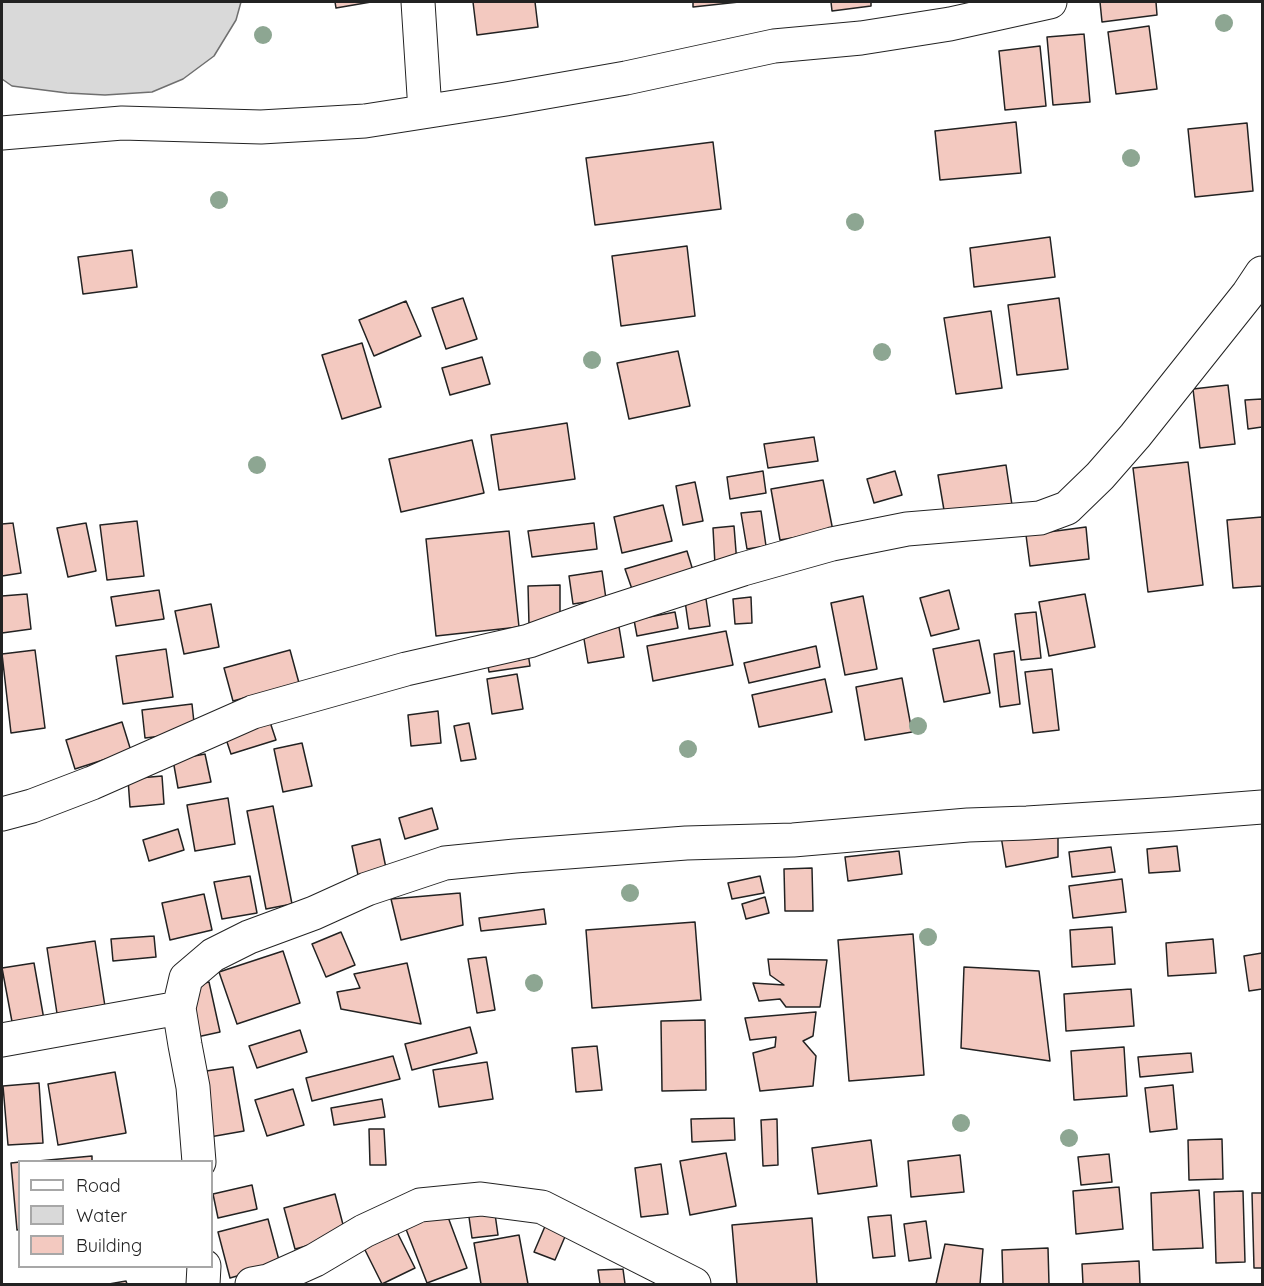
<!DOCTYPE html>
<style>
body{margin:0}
#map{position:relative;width:1264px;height:1286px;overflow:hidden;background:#fff;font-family:Quicksand,sans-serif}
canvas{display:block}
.frame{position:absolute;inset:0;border:3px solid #222;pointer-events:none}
.legend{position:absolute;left:18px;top:1160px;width:195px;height:108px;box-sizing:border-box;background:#fff;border:2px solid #a7a7a7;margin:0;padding:8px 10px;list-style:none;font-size:18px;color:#222}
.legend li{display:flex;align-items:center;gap:12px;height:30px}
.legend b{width:30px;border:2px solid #a7a7a7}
</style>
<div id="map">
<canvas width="1264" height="1286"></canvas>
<div class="frame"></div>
<ul class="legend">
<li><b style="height:8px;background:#fff"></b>Road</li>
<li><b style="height:16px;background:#d9d9d9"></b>Water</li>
<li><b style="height:16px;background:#f3c9c0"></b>Building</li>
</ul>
</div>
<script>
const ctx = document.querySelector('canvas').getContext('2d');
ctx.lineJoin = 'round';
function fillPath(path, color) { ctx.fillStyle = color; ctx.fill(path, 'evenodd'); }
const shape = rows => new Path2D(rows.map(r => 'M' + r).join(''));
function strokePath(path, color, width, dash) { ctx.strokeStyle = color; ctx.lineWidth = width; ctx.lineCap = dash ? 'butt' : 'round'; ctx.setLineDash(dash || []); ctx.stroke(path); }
const water = shape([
 [2,2,241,2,236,20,214,56,183,79,152,92,105,95,67,93,12,86,2,79,2,2]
]);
const building = shape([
 [335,2,371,2,336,8,335,2],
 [473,2,535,2,538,27,477,35,473,2],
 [693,2,739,2,693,7,693,2],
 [831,2,871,2,871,6,832,11,831,2],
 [1100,2,1156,2,1157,15,1102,22,1100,2],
 [1149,26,1157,89,1116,94,1108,32,1149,26],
 [1084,34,1090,102,1053,105,1047,37,1084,34],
 [1040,46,1046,106,1005,110,999,51,1040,46],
 [1016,122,1021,173,940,180,935,131,1016,122],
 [1247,123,1253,191,1195,197,1188,129,1247,123],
 [713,142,721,209,595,225,586,158,713,142],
 [1050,237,1055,277,974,287,970,248,1050,237],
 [687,246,695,316,621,326,612,256,687,246],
 [132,250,137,287,83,294,78,257,132,250],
 [463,298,477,339,446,349,432,308,463,298],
 [1059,298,1068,369,1017,375,1008,305,1059,298],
 [406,301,421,336,374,356,359,320,406,301],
 [991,311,1002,388,956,394,944,318,991,311],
 [362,343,381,407,342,419,322,355,362,343],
 [678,351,690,406,629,419,617,363,678,351],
 [482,357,490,384,450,395,442,368,482,357],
 [1228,385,1235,444,1200,448,1193,389,1228,385],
 [1262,399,1262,427,1248,429,1245,400,1262,399],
 [567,423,575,479,499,490,491,435,567,423],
 [814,437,818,461,768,468,764,444,814,437],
 [472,440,484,493,401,512,389,459,472,440],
 [1188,462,1203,585,1148,592,1133,468,1188,462],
 [1006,465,1012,505,945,516,938,475,1006,465],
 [763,471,766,493,730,499,727,477,763,471],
 [895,471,902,495,874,503,867,479,895,471],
 [823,480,833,531,780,540,771,489,823,480],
 [695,482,703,521,683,525,676,486,695,482],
 [663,505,672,541,622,553,614,517,663,505],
 [761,511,766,546,747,549,741,513,761,511],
 [1262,517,1262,586,1233,588,1227,520,1262,517],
 [137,521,144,576,107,580,100,525,137,521],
 [13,523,21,573,2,576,2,524,13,523],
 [86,523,96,571,68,577,57,528,86,523],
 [594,523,597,549,532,557,528,531,594,523],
 [734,526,737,564,715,565,713,528,734,526],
 [1086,527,1089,559,1030,566,1026,535,1086,527],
 [509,531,519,627,436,636,426,539,509,531],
 [687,551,694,574,633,592,625,569,687,551],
 [602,571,606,599,573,604,569,576,602,571],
 [560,585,560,623,529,625,528,586,560,585],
 [159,590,164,619,116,626,111,597,159,590],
 [949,590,959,629,931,636,920,598,949,590],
 [27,594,31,629,2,633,2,596,27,594],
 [1085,594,1095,647,1049,656,1039,602,1085,594],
 [863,596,877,669,845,675,831,603,863,596],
 [751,597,752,623,735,624,733,599,751,597],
 [706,599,710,626,689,629,685,601,706,599],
 [211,604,219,647,184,654,175,611,211,604],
 [675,612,678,628,637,636,634,620,675,612],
 [1036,612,1041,658,1021,660,1015,614,1036,612],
 [619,627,624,657,588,663,583,633,619,627],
 [726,631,733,665,653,681,647,646,726,631],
 [979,640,990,693,944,702,933,649,979,640],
 [816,646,820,667,749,683,744,663,816,646],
 [166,649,173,697,123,704,116,656,166,649],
 [35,650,45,728,11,733,2,654,35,650],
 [290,650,299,683,233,701,224,668,290,650],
 [1014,651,1020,704,1000,707,994,654,1014,651],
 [528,653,530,666,489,672,487,660,528,653],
 [1052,669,1059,730,1033,733,1025,672,1052,669],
 [517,674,523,709,492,714,487,679,517,674],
 [902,678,912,732,865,740,856,687,902,678],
 [825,679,832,712,759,727,752,695,825,679],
 [192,704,195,732,145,738,142,710,192,704],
 [438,711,441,743,411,746,408,715,438,711],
 [269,719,276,740,231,754,224,733,269,719],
 [122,722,131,751,75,769,66,740,122,722],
 [469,723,476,759,461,761,454,726,469,723],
 [302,743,312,786,283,792,274,749,302,743],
 [205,754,211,782,178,788,173,760,205,754],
 [162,776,164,804,130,807,128,779,162,776],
 [228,798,235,844,195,851,187,805,228,798],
 [273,806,292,904,266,909,247,811,273,806],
 [432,808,438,829,405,839,399,818,432,808],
 [178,829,184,850,149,861,143,840,178,829],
 [1058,830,1058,857,1006,867,1001,836,1058,830],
 [380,839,386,868,358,875,352,846,380,839],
 [1177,846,1180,871,1149,873,1147,849,1177,846],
 [1111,847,1115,872,1072,877,1069,852,1111,847],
 [899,851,902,874,848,881,845,857,899,851],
 [812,868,813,911,785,911,784,869,812,868],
 [250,876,257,913,222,919,214,882,250,876],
 [760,876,764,893,732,899,728,883,760,876],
 [1122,879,1126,912,1073,918,1069,886,1122,879],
 [460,893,463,925,401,940,391,899,460,893],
 [204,894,212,930,170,940,162,903,204,894],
 [765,897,769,913,746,919,742,904,765,897],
 [544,909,546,924,481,931,479,918,544,909],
 [695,922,701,1000,592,1008,586,930,695,922],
 [1112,927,1115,964,1072,967,1070,930,1112,927],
 [341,932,355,965,326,977,312,944,341,932],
 [913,934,924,1075,849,1081,838,940,913,934],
 [154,936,156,957,113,961,111,939,154,936],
 [1213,939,1216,973,1168,976,1166,943,1213,939],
 [95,941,106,1013,58,1020,47,948,95,941],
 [283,951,300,1003,237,1024,219,972,283,951],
 [1262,953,1262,989,1249,991,1244,956,1262,953],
 [486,957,495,1010,477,1013,468,959,486,957],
 [768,959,827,960,820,1007,786,1007,780,999,759,1001,753,983,784,985,770,975,768,959],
 [34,963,46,1031,13,1027,2,968,34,963],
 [407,963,421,1024,341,1009,337,992,360,988,354,974,407,963],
 [964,967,1039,971,1050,1061,961,1048,964,967],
 [209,982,220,1032,197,1037,185,987,209,982],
 [1131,989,1134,1026,1066,1031,1064,994,1131,989],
 [816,1012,813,1036,803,1041,816,1056,813,1086,760,1091,753,1053,775,1047,776,1037,750,1040,745,1018,816,1012],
 [705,1020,706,1090,662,1091,661,1021,705,1020],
 [470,1027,477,1053,412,1070,405,1044,470,1027],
 [300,1030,307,1052,257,1068,249,1046,300,1030],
 [597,1046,602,1090,576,1092,572,1048,597,1046],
 [1124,1047,1127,1096,1074,1100,1071,1051,1124,1047],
 [1191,1053,1193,1072,1140,1077,1138,1057,1191,1053],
 [393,1056,400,1079,312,1101,306,1078,393,1056],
 [487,1062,493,1099,439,1107,433,1070,487,1062],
 [233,1067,244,1131,204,1138,193,1073,233,1067],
 [115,1072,126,1133,58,1145,48,1084,115,1072],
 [39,1083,43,1143,8,1145,3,1086,39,1083],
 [1173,1085,1177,1129,1150,1132,1145,1088,1173,1085],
 [293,1089,304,1125,267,1136,255,1100,293,1089],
 [382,1099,385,1117,334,1125,331,1108,382,1099],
 [734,1118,735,1140,692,1142,691,1119,734,1118],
 [777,1119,778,1165,763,1166,761,1120,777,1119],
 [369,1129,384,1129,386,1165,370,1165,369,1129],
 [1222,1139,1223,1179,1189,1180,1188,1140,1222,1139],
 [871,1140,877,1186,818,1194,812,1148,871,1140],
 [726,1153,736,1206,690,1215,680,1161,726,1153],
 [1109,1154,1112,1182,1081,1185,1078,1157,1109,1154],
 [960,1155,964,1192,911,1197,908,1161,960,1155],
 [92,1156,92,1162,27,1162,92,1156],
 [20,1162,20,1229,17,1230,11,1163,20,1162],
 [661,1164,668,1214,641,1217,635,1168,661,1164],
 [252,1185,257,1209,218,1218,213,1194,252,1185],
 [1119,1187,1123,1229,1076,1234,1073,1191,1119,1187],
 [1199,1190,1203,1248,1153,1250,1151,1193,1199,1190],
 [1243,1191,1245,1262,1216,1263,1214,1192,1243,1191],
 [1252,1193,1262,1193,1262,1268,1254,1268,1252,1193],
 [335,1194,346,1236,295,1249,284,1208,335,1194],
 [494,1207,498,1235,472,1238,468,1210,494,1207],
 [445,1209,467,1268,427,1283,404,1224,445,1209],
 [891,1215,895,1256,873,1258,868,1217,891,1215],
 [812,1218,817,1284,737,1284,732,1225,812,1218],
 [268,1219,280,1264,230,1278,218,1232,268,1219],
 [926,1221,931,1258,909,1261,904,1224,926,1221],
 [546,1224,567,1232,555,1260,534,1252,546,1224],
 [397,1232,415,1268,382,1284,364,1248,397,1232],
 [519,1235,528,1284,481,1284,474,1243,519,1235],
 [945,1244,983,1249,980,1284,936,1284,945,1244],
 [1048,1248,1049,1284,1003,1284,1002,1250,1048,1248],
 [1139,1261,1140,1284,1083,1284,1082,1264,1139,1261],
 [623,1269,625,1284,600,1284,598,1270,623,1269],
 [126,1281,127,1284,109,1284,126,1281]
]);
const street = shape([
 [418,2,425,111],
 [2,133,122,123,261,127,365,121,506,99,626,78,774,46,861,38,950,24,1050,2],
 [2,814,32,806,92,783,253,712,406,669,529,641,592,618,743,569,832,544,907,529,1040,518,1067,508,1100,476,1135,436,1248,294,1262,273],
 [2,1040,179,1008],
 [199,1162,193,1087,185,1045,179,1008,186,978,213,955,249,937,314,913,367,889,445,863,515,856,686,843,793,840,968,825,1027,823,1172,814,1262,807],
 [203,1284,204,1266],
 [252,1284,268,1281,315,1260,364,1231,420,1205,481,1199,542,1207,694,1284]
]);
const trees = [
 [1224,23],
 [263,35],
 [1131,158],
 [219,200],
 [855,222],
 [882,352],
 [592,360],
 [257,465],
 [918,726],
 [688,749],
 [630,893],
 [928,937],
 [534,983],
 [961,1123],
 [1069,1138]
];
fillPath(water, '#d9d9d9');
strokePath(water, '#6f6f6f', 1.5);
fillPath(building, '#f3c9c0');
strokePath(building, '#222', 1.5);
strokePath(street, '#222', 35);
strokePath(street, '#fff', 33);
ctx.fillStyle = '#8da692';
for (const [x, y] of trees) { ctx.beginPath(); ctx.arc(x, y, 9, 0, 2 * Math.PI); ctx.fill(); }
</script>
